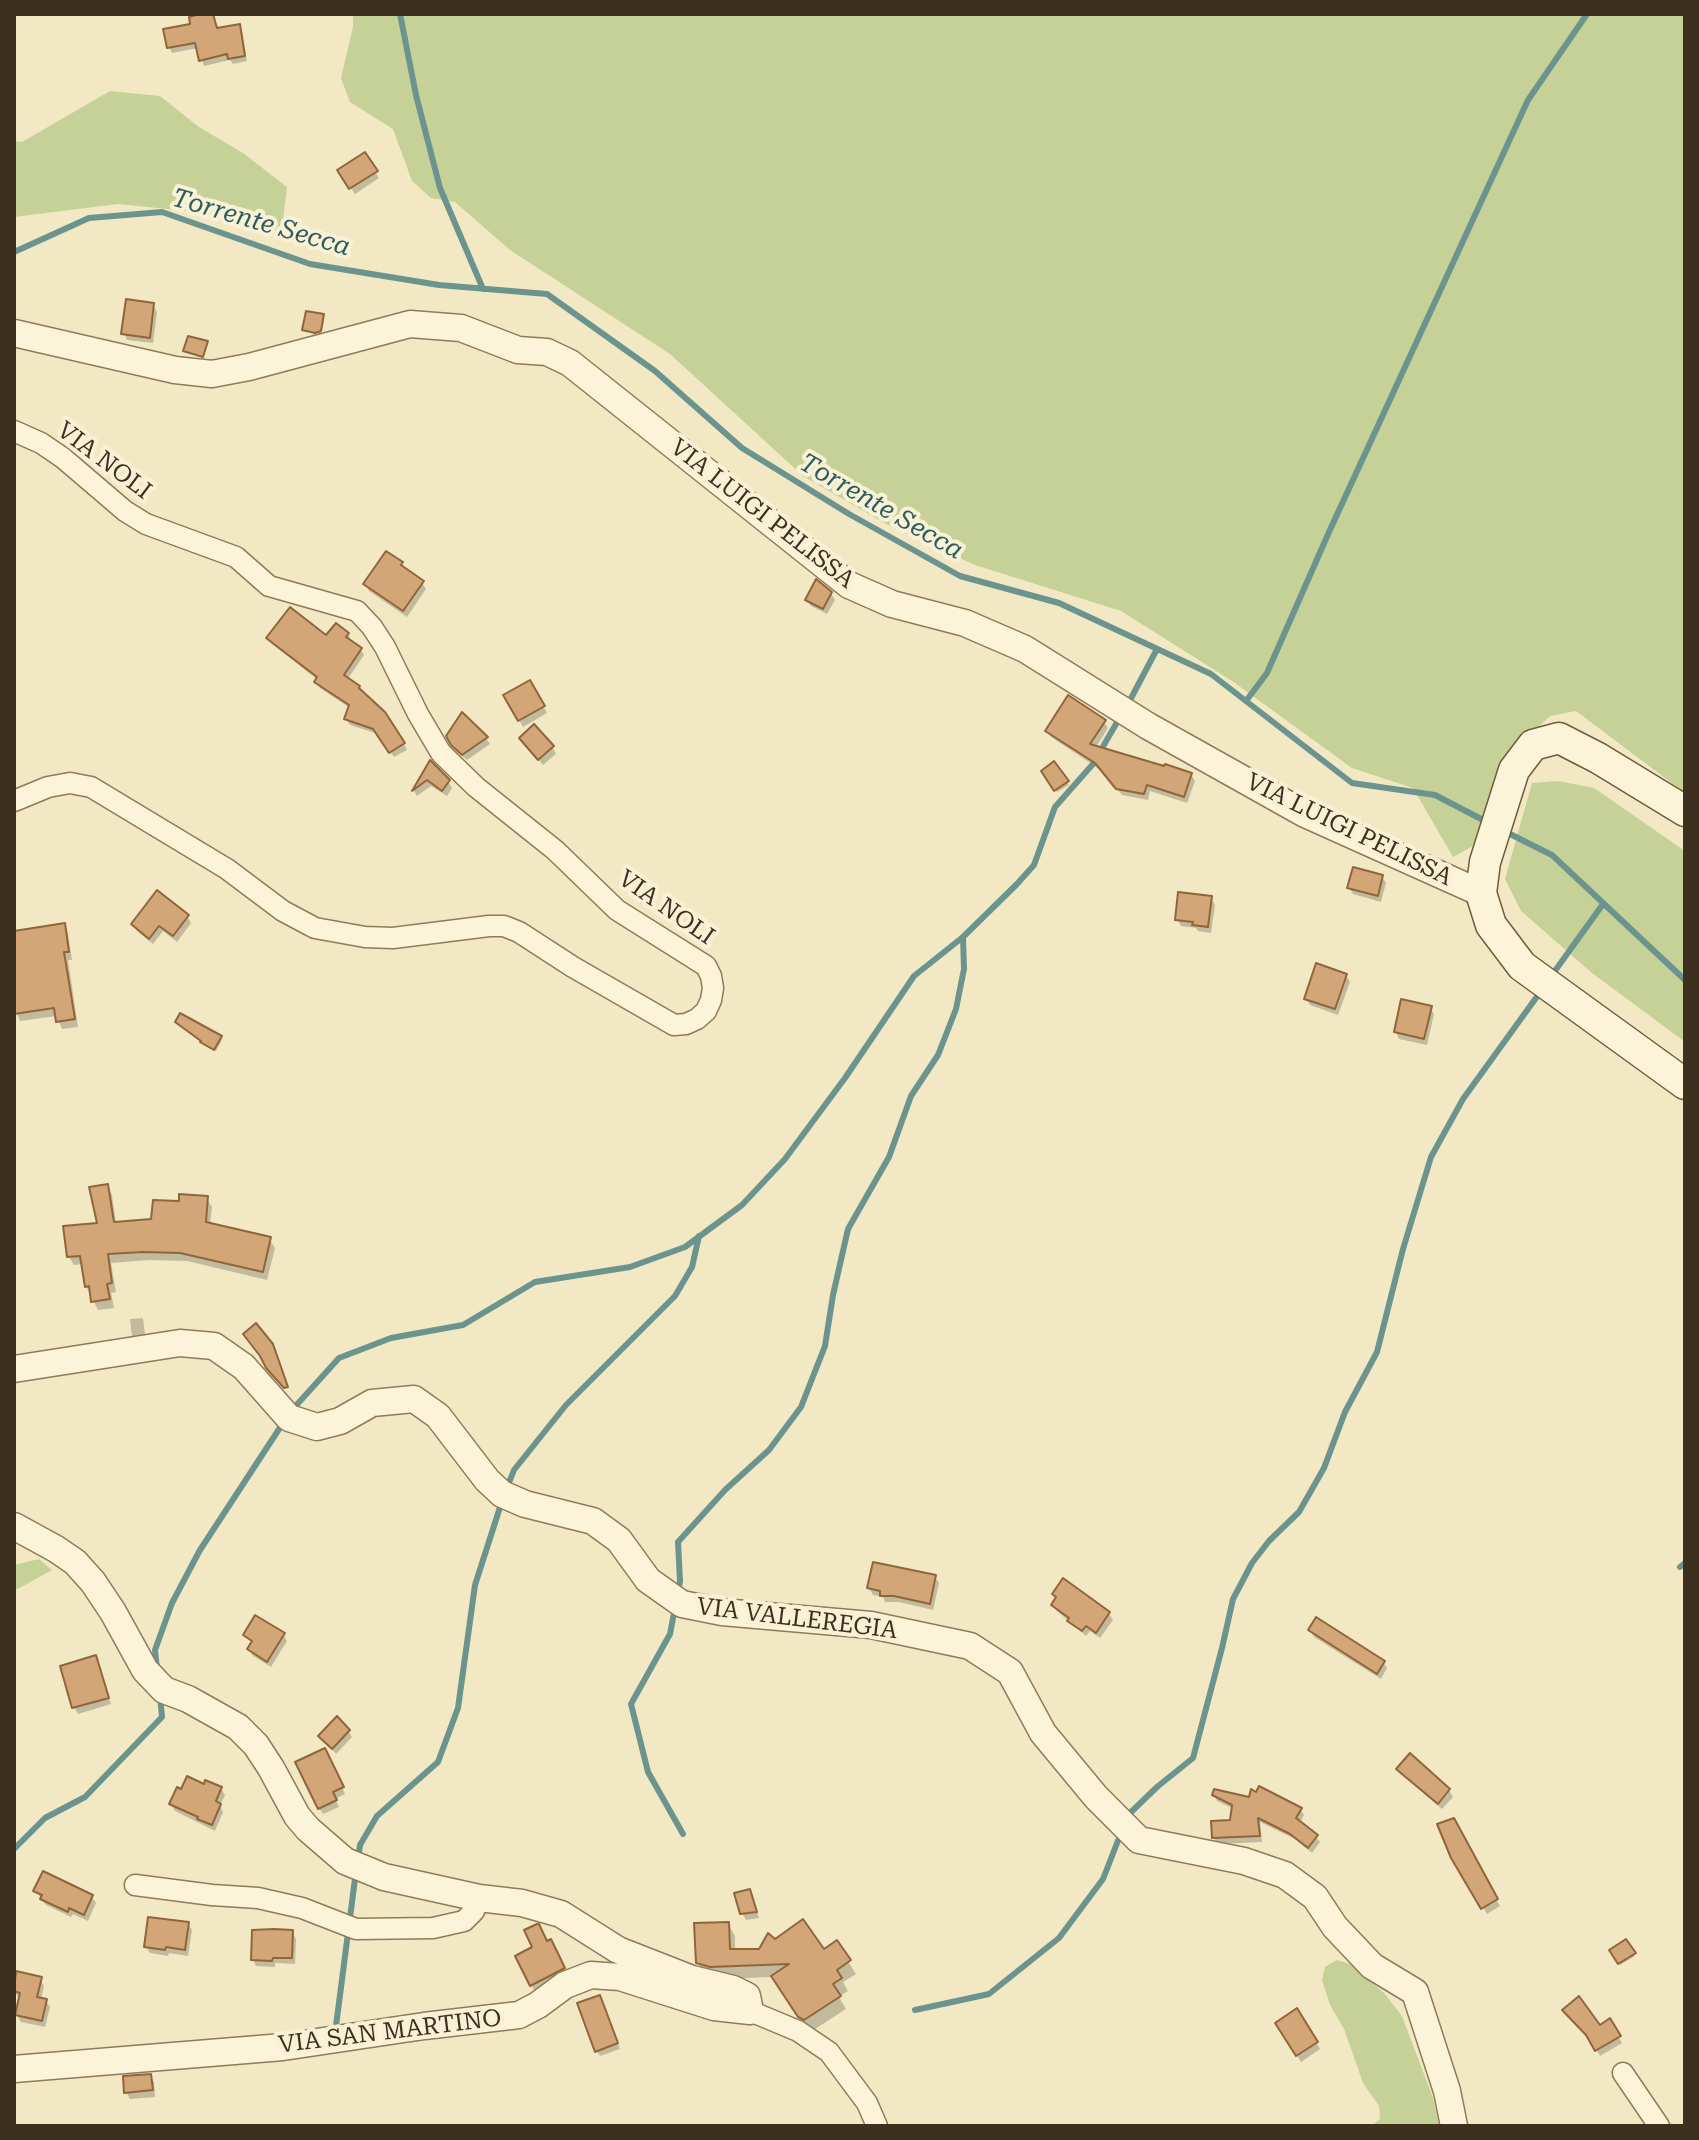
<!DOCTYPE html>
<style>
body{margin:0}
#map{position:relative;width:1699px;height:2140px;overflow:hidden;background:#f2e9c4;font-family:"Roboto Serif",serif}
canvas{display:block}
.frame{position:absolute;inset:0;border:16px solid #3d301e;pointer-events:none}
</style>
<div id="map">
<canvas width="1699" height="2140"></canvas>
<div class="frame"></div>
</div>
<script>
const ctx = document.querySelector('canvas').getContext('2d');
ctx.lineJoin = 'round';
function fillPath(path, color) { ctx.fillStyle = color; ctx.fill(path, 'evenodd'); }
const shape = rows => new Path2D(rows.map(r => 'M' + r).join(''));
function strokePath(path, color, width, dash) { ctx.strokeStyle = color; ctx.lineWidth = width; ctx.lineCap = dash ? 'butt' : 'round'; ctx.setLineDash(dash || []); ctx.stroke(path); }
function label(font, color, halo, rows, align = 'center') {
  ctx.font = font + ' "Roboto Serif",serif'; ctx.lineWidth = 8; ctx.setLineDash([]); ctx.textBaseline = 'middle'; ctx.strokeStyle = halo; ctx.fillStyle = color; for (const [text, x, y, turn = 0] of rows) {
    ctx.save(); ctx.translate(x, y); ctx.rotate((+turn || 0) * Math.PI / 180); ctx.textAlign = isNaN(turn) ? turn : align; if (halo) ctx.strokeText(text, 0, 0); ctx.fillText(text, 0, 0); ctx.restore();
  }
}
const green = shape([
 [353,14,1685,14,1685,793,1576,711,1550,716,1510,755,1475,845,1453,857,1413,788,1352,768,1232,681,1121,611,975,565,888,525,803,476,670,354,510,250,455,202,431,198,412,181,393,129,350,102,341,78,353,27],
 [110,91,160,96,199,127,243,153,287,187,281,236,235,216,118,204,14,217,14,141,22,142],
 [1558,781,1594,788,1685,851,1685,1042,1592,973,1521,911,1505,879,1532,783],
 [39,1559,52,1570,14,1591,14,1565],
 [1337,1960,1350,1964,1384,1993,1402,2016,1433,2098,1439,2126,1371,2126,1380,2119,1379,2106,1363,2083,1344,2029,1330,2005,1322,1980,1325,1967]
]);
const shadow = shape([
 [209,14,212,14,215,19,218,30,239,27,242,32,247,61,233,64,230,60,204,66,198,48,172,53,169,47,193,25],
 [365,155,379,178,355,194,340,171],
 [153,305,157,312,153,343,127,340,124,333],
 [323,316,324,319,321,334,306,332,304,330],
 [401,563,406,571,422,583,426,589,407,617,369,591,366,584],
 [831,593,835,600,827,614,811,606,807,599],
 [348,634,351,640,350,642,361,650,364,655,347,680,359,688,383,713,404,744,407,750,394,757,378,734,350,725,346,719,350,708,320,688,316,682,318,680,272,644,268,638,326,637],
 [530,683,547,713,523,727,506,696],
 [1104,722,1108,728,1096,747,1191,774,1195,781,1187,803,1150,791,1148,800,1122,795,1101,770,1051,737,1048,731],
 [448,736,486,738,490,744,467,760,458,752],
 [525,745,552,747,556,754,543,765],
 [431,763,448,781,452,788,447,796,431,786,417,796,414,791],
 [1054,764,1069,785,1057,792,1044,771],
 [1382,877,1386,883,1381,902,1353,894,1349,888],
 [1211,898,1215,905,1211,933,1198,931,1196,928,1181,926,1177,919],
 [187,916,191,923,177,942,163,931,153,944,137,931,133,924],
 [64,926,68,934,72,960,68,960,78,1027,62,1029,57,1016,20,1021,14,1007,14,933],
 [1346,975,1350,982,1338,1015,1310,1005,1306,998],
 [1430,1008,1434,1014,1427,1045,1399,1039,1396,1032],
 [221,1037,222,1040,216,1051,204,1045,202,1042],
 [107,1186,112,1195,116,1224,153,1221,181,1203,206,1198,212,1207,210,1225,269,1239,275,1248,267,1280,187,1261,149,1260,111,1263,116,1292,111,1293,114,1308,98,1310,86,1286,83,1264,74,1265,69,1257,100,1225],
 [143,1318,145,1335,132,1337,130,1319],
 [935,1577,939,1583,933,1610,899,1602,885,1602,883,1597,873,1595,869,1588],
 [1053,1605,1109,1614,1113,1620,1100,1638,1090,1631,1086,1636,1057,1611],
 [1310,1630,1383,1662,1387,1668,1381,1679,1314,1637],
 [283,1634,287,1641,271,1667,253,1656,249,1649,253,1644,246,1635],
 [95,1657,111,1704,78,1714,74,1707],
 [348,1731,352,1737,336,1754,321,1736],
 [325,1750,345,1794,335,1799,339,1807,323,1814,319,1808],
 [1399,1769,1449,1790,1453,1797,1442,1809,1402,1775],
 [205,1786,221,1789,225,1795,220,1806,223,1812,215,1831,175,1811,171,1804,182,1792],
 [1214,1794,1300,1809,1304,1815,1300,1823,1316,1837,1320,1842,1312,1853,1295,1839,1260,1822,1262,1842,1218,1844,1214,1838,1232,1822,1234,1809,1217,1801],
 [1453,1821,1500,1906,1487,1914,1452,1857],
 [36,1891,92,1897,96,1903,88,1921,73,1914,71,1917,46,1905],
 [753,1898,759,1918,746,1920,742,1913],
 [188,1924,192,1930,188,1956,169,1953,168,1956,150,1953,146,1947],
 [728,1924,735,1936,735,1951,760,1951,775,1942,824,1952,836,1943,856,1974,843,1982,848,1991,839,1997,846,2009,812,2031,807,2029,773,1977,718,1979,705,1975,698,1963],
 [292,1932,296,1939,295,1964,275,1963,275,1967,256,1966,253,1959],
 [1625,1942,1635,1956,1620,1965,1612,1951],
 [547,1943,553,1947,566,1974,534,1990,517,1957],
 [40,1979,44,1986,41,2000,46,2001,50,2007,45,2027,21,2022,17,2015,21,1998,18,1997,14,1991],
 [602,2003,620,2049,600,2056,597,2051],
 [1296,2011,1320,2049,1301,2062,1278,2024],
 [1569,2016,1599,2027,1609,2021,1622,2043,1600,2056,1592,2042],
 [150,2076,154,2082,155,2097,130,2099,126,2092]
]);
const stream = shape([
 [400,14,416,95,440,188,483,289],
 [14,252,89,218,162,212,310,264,439,285,547,294,655,371,742,448,849,514,960,576,1059,603,1211,674,1352,783,1435,795,1487,822],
 [1246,701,1267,673,1329,532,1528,100,1587,14],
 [1128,704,1157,649],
 [1504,831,1552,855,1685,980],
 [1552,975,1603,904],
 [292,1410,339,1358,391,1338,463,1325,535,1282,630,1267,685,1247,742,1205,785,1159,845,1078,914,976,963,937,1017,884,1034,865,1055,807,1093,764,1120,717],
 [506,1490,514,1470,566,1405,675,1296,692,1267,699,1236],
 [1680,1567,1685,1563],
 [678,1593,680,1581,678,1542,725,1490,769,1450,801,1407,825,1346,833,1295,848,1229,889,1157,911,1096,938,1055,956,1009,964,969,963,937],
 [675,1608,670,1634,631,1704,648,1772,683,1834],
 [157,1669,155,1650,172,1603,200,1550,283,1423],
 [1127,1819,1129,1814,1157,1787,1193,1758,1222,1648,1233,1599,1252,1563,1269,1541,1299,1512,1324,1468,1345,1412,1377,1352,1403,1249,1431,1157,1463,1099,1541,991],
 [14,1849,45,1818,85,1797,162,1717,160,1696],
 [358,1860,360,1845,377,1816,438,1762,458,1708,475,1585,502,1501],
 [915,2010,989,1994,1059,1938,1103,1879,1121,1833],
 [336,2026,356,1871]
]);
const building = shape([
 [200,14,213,14,217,28,240,24,245,56,228,59,227,54,199,61,195,43,167,48,163,29,190,24,189,17,200,14],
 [365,152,378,171,349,189,337,170,365,152],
 [126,299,154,303,150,338,121,334,126,299],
 [306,311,324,314,321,331,315,333,302,330,306,311],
 [188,336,208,341,203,357,183,351,188,336],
 [386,551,403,562,401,565,424,581,403,611,363,584,386,551],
 [816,579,832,592,823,609,805,600,816,579],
 [290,607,326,635,336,623,349,633,346,637,362,648,344,675,360,686,359,688,385,712,405,743,389,753,373,729,344,719,349,705,314,682,317,677,266,638,290,607],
 [530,680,545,706,518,721,503,695,530,680],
 [1068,695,1106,720,1090,744,1164,766,1165,764,1192,773,1184,797,1147,785,1144,794,1116,789,1095,763,1045,731,1068,695],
 [462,712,488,737,462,755,451,745,446,736,462,712],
 [534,724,554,746,538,760,519,738,534,724],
 [430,760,450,780,442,791,427,780,412,791,430,760],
 [1054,761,1069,781,1054,791,1041,771,1054,761],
 [1353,867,1383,875,1378,896,1347,888,1353,867],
 [157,890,189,915,173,936,159,926,149,939,131,924,157,890],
 [1178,892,1212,896,1208,927,1192,925,1193,922,1175,920,1178,892],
 [65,923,69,952,64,952,75,1019,56,1022,54,1008,14,1014,14,931,65,923],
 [1316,963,1347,974,1335,1009,1304,999,1316,963],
 [1401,999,1432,1006,1424,1039,1394,1032,1401,999],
 [180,1013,222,1036,214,1050,200,1042,201,1041,175,1022,180,1013],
 [108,1184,114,1222,151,1219,153,1200,179,1201,179,1194,208,1196,206,1222,271,1237,263,1272,180,1253,143,1252,108,1254,112,1283,107,1284,110,1299,91,1302,89,1286,85,1287,80,1256,67,1257,63,1226,97,1223,89,1187,108,1184],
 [256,1323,273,1344,288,1387,284,1388,266,1368,260,1356,243,1334,256,1323],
 [873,1562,936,1575,930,1604,894,1596,880,1596,880,1591,867,1588,873,1562],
 [1063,1578,1110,1612,1096,1633,1086,1626,1082,1631,1067,1621,1069,1618,1051,1605,1056,1597,1052,1594,1063,1578],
 [255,1615,285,1633,267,1662,247,1649,252,1641,243,1635,255,1615],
 [1316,1617,1385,1661,1377,1674,1308,1630,1316,1617],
 [96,1655,109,1698,72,1708,60,1666,96,1655],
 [337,1716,350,1730,332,1749,318,1736,337,1716],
 [325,1748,344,1787,333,1792,337,1800,318,1809,295,1762,325,1748],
 [1410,1753,1450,1789,1438,1804,1396,1769,1410,1753],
 [187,1776,204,1784,205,1780,222,1787,216,1801,221,1804,212,1825,197,1819,198,1817,169,1804,177,1787,181,1789,187,1776],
 [1259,1786,1302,1808,1296,1818,1318,1835,1308,1848,1290,1834,1258,1818,1260,1836,1212,1838,1211,1821,1230,1820,1232,1805,1212,1795,1214,1789,1249,1797,1251,1789,1256,1792,1259,1786],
 [1454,1818,1498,1899,1481,1909,1451,1858,1437,1824,1454,1818],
 [43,1871,93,1895,84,1915,69,1908,68,1912,40,1899,42,1895,33,1891,43,1871],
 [750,1889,757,1912,740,1914,734,1893,750,1889],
 [148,1917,189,1922,185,1950,166,1947,165,1950,144,1947,148,1917],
 [803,1919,824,1949,837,1940,851,1960,837,1970,842,1978,833,1984,841,1996,804,2020,798,2017,771,1976,789,1964,710,1967,696,1963,694,1923,729,1922,730,1949,759,1949,768,1933,775,1939,803,1919],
 [537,1924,539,1924,547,1941,551,1939,565,1968,530,1986,515,1956,532,1947,524,1930,537,1924],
 [274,1929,293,1930,292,1958,273,1958,272,1961,251,1960,252,1930,274,1929],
 [1626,1939,1636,1953,1618,1964,1609,1950,1626,1939],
 [16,1971,42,1977,37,1997,47,1999,42,2021,15,2015,20,1993,14,1991,16,1971],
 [600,1995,618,2043,595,2052,577,2003,600,1995],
 [1579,1996,1600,2025,1610,2018,1621,2036,1595,2051,1586,2035,1562,2010,1579,1996],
 [1297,2008,1318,2042,1296,2056,1275,2023,1297,2008],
 [151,2074,153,2090,124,2093,123,2076,151,2074]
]);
const minor = shape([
 [14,431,41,443,63,458,125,511,146,524,236,557,269,586,357,611,372,627,385,647,418,714,441,753,476,787,555,850,617,910,706,966,711,976,713,988,711,1000,706,1011,697,1019,686,1024,674,1025,573,967,519,932,504,926,489,926,393,938,365,937,315,928,283,911,227,869,91,787,70,783,48,787,14,801],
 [135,1885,212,1895,258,1898,302,1908,356,1929,433,1928,464,1921,474,1911,479,1898],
 [750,2011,798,2031,829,2052,867,2103,877,2126],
 [1623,2073,1659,2126]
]);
const tertiary = shape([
 [14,333,175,370,212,374,249,367,410,324,461,328,518,350,547,352,570,363,849,585,892,604,965,623,1025,649,1148,726,1305,814,1481,893],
 [14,1369,180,1343,214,1346,244,1367,289,1418,317,1427,340,1421,372,1403,414,1399,438,1416,487,1480,502,1494,525,1504,593,1521,619,1540,648,1580,682,1604,722,1612,871,1625,970,1646,1010,1672,1043,1733,1096,1797,1139,1840,1244,1861,1285,1875,1315,1897,1335,1927,1372,1966,1415,1992,1447,2091,1454,2126],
 [14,1526,56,1549,75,1562,93,1582,113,1612,145,1670,164,1690,188,1699,238,1727,256,1745,271,1768,297,1816,308,1829,345,1861,384,1877,479,1898,522,1903,561,1914,618,1950,692,1979,733,1989,747,1996,750,2011,714,2007,620,1977,591,1975,565,1985,538,2005,519,2015,424,2026,283,2047,14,2069]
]);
const secondary = shape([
 [1685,811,1598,758,1559,738,1533,745,1514,770,1485,862,1481,893,1491,925,1522,966,1685,1084]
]);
const streetNames = [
 ["VIA NOLI",104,461,37],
 ["VIA LUIGI PELISSA",762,514,38],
 ["VIA LUIGI PELISSA",1349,830,26],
 ["VIA NOLI",666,908,35],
 ["VIA VALLEREGIA",797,1619,7],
 ["VIA SAN MARTINO",390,2032,-7]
];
const waterNames = [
 ["Torrente Secca",261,223,16],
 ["Torrente Secca",881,507,30]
];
fillPath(green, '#c5d197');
fillPath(shadow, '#0003');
strokePath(stream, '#6c948e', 6);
fillPath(building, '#d3a677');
strokePath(building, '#90653c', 2);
strokePath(minor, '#8f7a59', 23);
strokePath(tertiary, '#8f7a59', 29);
strokePath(secondary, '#705b3c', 33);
strokePath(minor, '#fcf4d9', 20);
strokePath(tertiary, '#fcf4d9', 26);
strokePath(secondary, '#fcf4d9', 30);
label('24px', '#3d301e', '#f8f1d5', streetNames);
label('italic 26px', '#2c5d5e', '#f8f1d5', waterNames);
</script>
